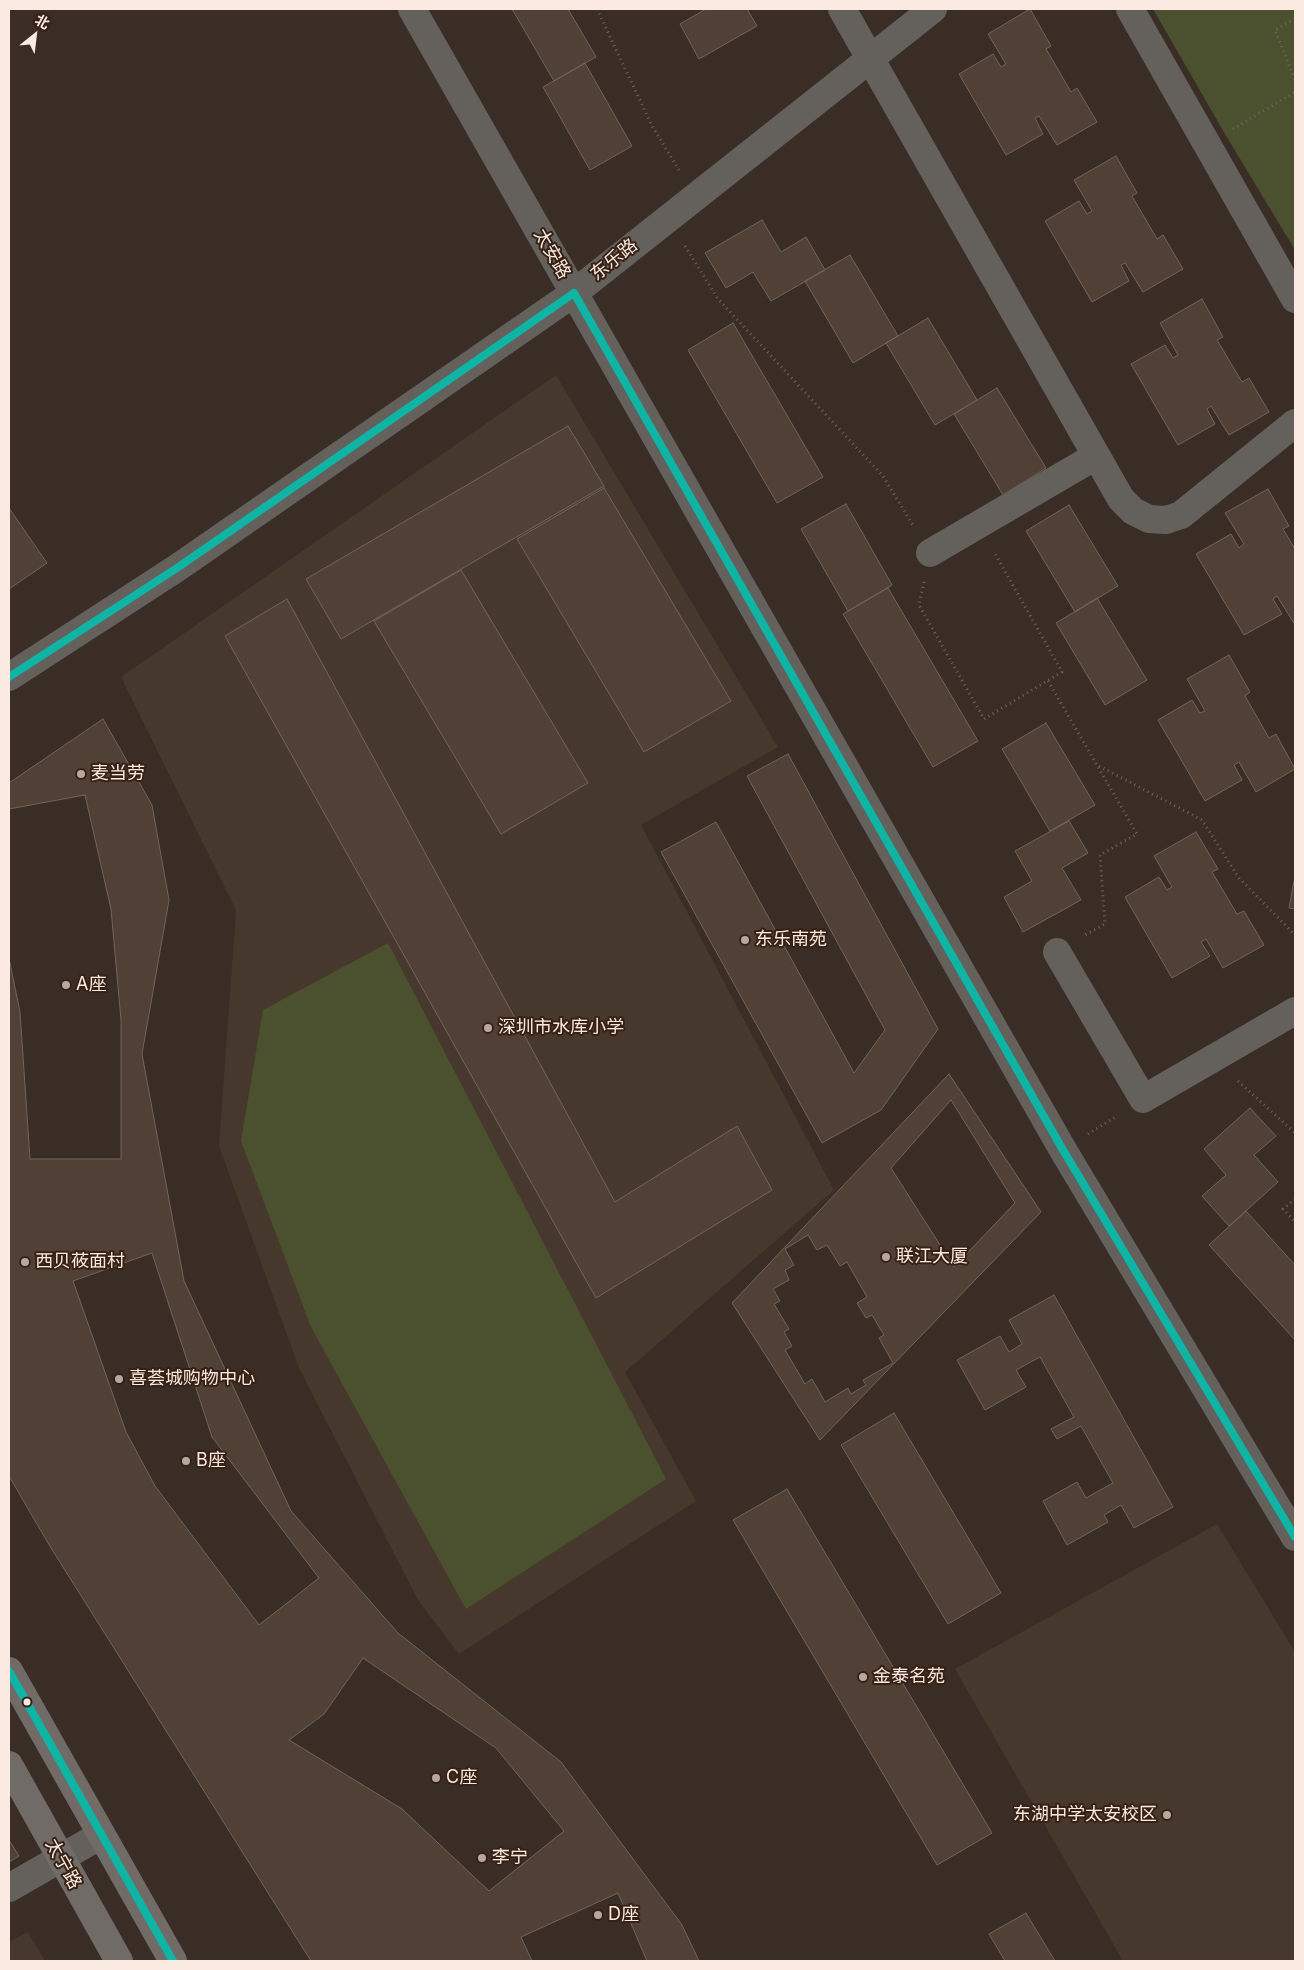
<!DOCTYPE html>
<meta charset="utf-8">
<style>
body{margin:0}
#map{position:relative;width:1304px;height:1970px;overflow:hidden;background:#392d26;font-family:Inter,"Noto Sans SC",sans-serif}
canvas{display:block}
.frame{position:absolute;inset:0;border:10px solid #faeae2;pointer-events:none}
.north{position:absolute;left:10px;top:10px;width:50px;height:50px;-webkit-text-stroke:4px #372115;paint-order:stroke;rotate:29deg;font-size:14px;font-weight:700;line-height:20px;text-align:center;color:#faeae2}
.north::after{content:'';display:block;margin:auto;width:18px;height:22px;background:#faeae2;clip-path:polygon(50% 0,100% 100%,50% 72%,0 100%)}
</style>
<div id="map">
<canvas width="1304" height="1970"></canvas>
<div class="frame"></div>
<div class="north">北</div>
</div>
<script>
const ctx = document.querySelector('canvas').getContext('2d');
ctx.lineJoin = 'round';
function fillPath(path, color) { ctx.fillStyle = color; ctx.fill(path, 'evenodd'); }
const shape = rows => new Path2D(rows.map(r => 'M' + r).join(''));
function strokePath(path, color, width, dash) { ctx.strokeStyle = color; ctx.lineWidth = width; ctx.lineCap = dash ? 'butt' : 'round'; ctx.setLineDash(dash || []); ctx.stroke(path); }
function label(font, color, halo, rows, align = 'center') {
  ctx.font = font + ' Inter,"Noto Sans SC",sans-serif'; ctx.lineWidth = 4; ctx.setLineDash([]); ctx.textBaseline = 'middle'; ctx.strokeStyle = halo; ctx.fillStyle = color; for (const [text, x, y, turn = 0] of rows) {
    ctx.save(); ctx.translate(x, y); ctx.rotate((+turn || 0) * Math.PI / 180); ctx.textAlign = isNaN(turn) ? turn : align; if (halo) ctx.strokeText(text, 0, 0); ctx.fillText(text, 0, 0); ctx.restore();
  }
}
const education = shape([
 [556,375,778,747,641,825,834,1190,625,1372,696,1501,459,1654,418,1600,299,1368,219,1146,236,910,121,677],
 [1217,1524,1295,1652,1295,1961,1123,1961,955,1669],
 [28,1932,45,1961,9,1961,9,1942]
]);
const green = shape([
 [1153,9,1295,9,1295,250,1225,134],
 [388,943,666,1479,466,1609,311,1327,241,1141,263,1010]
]);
const building = shape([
 [512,9,568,9,596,57,554,81,512,9],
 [706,9,747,9,757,26,699,59,680,24,706,9],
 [1030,9,1051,46,1046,49,1071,92,1077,88,1097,122,1057,145,1039,116,1035,118,1043,134,1006,155,959,74,993,54,1001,67,1006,64,988,34,1030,9],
 [585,63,632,146,590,170,543,87,585,63],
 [1116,156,1137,193,1132,196,1157,239,1163,235,1183,269,1143,292,1125,263,1121,265,1129,281,1092,302,1045,221,1079,201,1087,214,1092,211,1074,180,1116,156],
 [762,220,781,252,806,237,825,270,771,301,753,272,726,288,705,253,762,220],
 [850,255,898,336,853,363,805,281,850,255],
 [1202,299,1223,337,1217,340,1242,382,1249,378,1269,412,1229,435,1211,406,1207,409,1215,424,1178,445,1131,364,1165,345,1173,358,1178,355,1160,323,1202,299],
 [928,318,977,400,935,425,886,343,928,318],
 [733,323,823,477,777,503,688,350,733,323],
 [997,388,1046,468,1003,495,954,414,997,388],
 [568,426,604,486,341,639,306,579,568,426],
 [604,488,731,701,644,752,517,539,604,488],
 [1268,489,1289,526,1283,529,1295,549,1295,625,1277,596,1273,599,1282,614,1244,635,1196,554,1231,534,1239,548,1244,544,1225,513,1268,489],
 [846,504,892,585,848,611,801,529,846,504],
 [1069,505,1118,586,1075,612,1026,531,1069,505],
 [9,508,47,563,9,589,9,508],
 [461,570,588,783,501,834,374,621,461,570],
 [888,588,978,741,933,767,843,614,888,588],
 [1097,598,1147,680,1105,705,1056,623,1097,598],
 [287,599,615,1202,737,1126,772,1190,596,1298,225,636,287,599],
 [1229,655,1250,692,1245,696,1269,738,1276,734,1295,769,1256,792,1239,762,1234,765,1242,780,1205,801,1158,720,1192,700,1200,713,1205,711,1187,679,1229,655],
 [103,719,152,805,169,900,142,1054,184,1281,291,1511,398,1633,561,1762,682,1925,699,1961,311,1961,51,1548,9,1476,9,783,103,719],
 [1046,723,1095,805,1050,831,1002,749,1046,723],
 [788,754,938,1029,881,1110,822,1143,661,852,716,822,854,1073,885,1030,747,776,788,754],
 [85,795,111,909,121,1020,121,1159,30,1159,20,1012,9,958,9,809,85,795],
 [1069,821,1088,853,1062,868,1081,900,1023,932,1004,897,1032,881,1015,851,1069,821],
 [1196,832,1218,869,1212,872,1237,914,1244,911,1264,945,1223,968,1206,939,1201,942,1210,956,1172,978,1125,897,1159,877,1167,890,1172,887,1154,856,1196,832],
 [1295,876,1295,909,1289,908,1295,876],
 [949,1074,1041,1212,820,1440,732,1303,949,1074],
 [951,1100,1015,1203,954,1267,891,1168,951,1100],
 [1250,1108,1276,1136,1254,1155,1278,1182,1229,1226,1202,1196,1226,1175,1204,1149,1250,1108],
 [1246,1211,1295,1265,1295,1340,1209,1245,1246,1211],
 [808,1235,817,1250,827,1245,840,1266,847,1262,867,1297,857,1303,866,1318,872,1315,884,1335,879,1338,893,1363,863,1380,866,1385,851,1394,848,1388,825,1402,812,1379,805,1384,785,1350,792,1346,784,1332,789,1329,774,1304,780,1301,773,1289,789,1280,785,1270,794,1265,785,1249,808,1235],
 [152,1253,212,1437,319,1578,259,1625,155,1486,126,1432,73,1281,152,1253],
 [1054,1295,1173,1507,1134,1528,1121,1505,1104,1515,1108,1522,1067,1545,1043,1501,1077,1482,1086,1498,1113,1483,1081,1426,1057,1439,1051,1429,1074,1417,1040,1357,1016,1370,1026,1387,985,1410,957,1360,1000,1336,1009,1352,1022,1344,1009,1320,1054,1295],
 [894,1413,1001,1593,948,1624,841,1445,894,1413],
 [787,1489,992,1833,937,1865,733,1520,787,1489],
 [363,1658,496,1748,564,1831,489,1891,402,1809,289,1740,324,1714,363,1658],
 [9,1840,19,1856,9,1862,9,1840],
 [618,1893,647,1961,532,1961,521,1937,618,1893],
 [1026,1913,1055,1961,1005,1961,989,1934,1026,1913]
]);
const path = shape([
 [597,9,652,126,679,170],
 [1295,19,1275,30,1295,80],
 [1233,129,1295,92],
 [685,246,718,299,883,476,914,527],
 [924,582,919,605,984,719,1062,672,994,552],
 [1048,681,1137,834,1100,855,1105,924,1083,936],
 [1099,766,1202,820,1239,878,1295,935],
 [1238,1081,1295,1133],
 [1088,1134,1117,1116],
 [1295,1199,1283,1209,1295,1222]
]);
const minor = shape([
 [842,9,1121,499,1133,511,1149,519,1166,520,1181,515,1295,423],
 [1130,9,1295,299],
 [574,293,933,9],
 [930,553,1096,456],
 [1057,952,1143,1099,1295,1011],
 [9,1888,101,1835]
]);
const tertiary = shape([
 [412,9,1063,1150,1295,1537],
 [9,677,177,568,574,293]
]);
const secondary = shape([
 [9,1671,173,1961],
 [9,1765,119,1961]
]);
const bus1 = shape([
 [9,677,177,568,574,293,1063,1150,1295,1537],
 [9,1671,173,1961]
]);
const markers = [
 [81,774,5,"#b6a8a0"],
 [745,940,5,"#b6a8a0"],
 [66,985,5,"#b6a8a0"],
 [488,1028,5,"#b6a8a0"],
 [886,1257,5,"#b6a8a0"],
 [25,1262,5,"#b6a8a0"],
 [119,1379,5,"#b6a8a0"],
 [186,1461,5,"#b6a8a0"],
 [863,1677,5,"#b6a8a0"],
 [27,1702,4.5,"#faeae2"],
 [436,1778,5,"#b6a8a0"],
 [1167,1815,5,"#b6a8a0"],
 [482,1858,5,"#b6a8a0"],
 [598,1915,5,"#b6a8a0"]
];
const streetNames = [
 ["太安路",552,254,60],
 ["东乐路",614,260,-39],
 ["太宁路",63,1864,61]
];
const poiNames = [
 ["麦当劳",91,774],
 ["东乐南苑",755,940],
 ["A座",76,985],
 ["深圳市水库小学",498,1028],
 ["联江大厦",896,1257],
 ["西贝莜面村",35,1262],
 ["喜荟城购物中心",129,1379],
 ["B座",196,1461],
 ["金泰名苑",873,1677],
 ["C座",446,1778],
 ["东湖中学太安校区",1157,1815,"right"],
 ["李宁",492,1858],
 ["D座",608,1915]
];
fillPath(education, '#47382d');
fillPath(green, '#4b512e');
fillPath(building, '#514036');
strokePath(building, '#6f655f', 1);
strokePath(path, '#6c6662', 3, [1, 4]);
strokePath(minor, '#64605c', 28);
strokePath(tertiary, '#64605c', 28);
strokePath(secondary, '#706b67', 28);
strokePath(bus1, '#0eb5a5', 8);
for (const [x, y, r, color] of markers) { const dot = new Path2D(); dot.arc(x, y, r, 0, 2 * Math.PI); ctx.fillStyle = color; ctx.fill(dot); strokePath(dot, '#372115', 2); }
label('18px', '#faeae2', '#372115', streetNames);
label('18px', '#faeae2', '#372115', poiNames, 'left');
</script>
